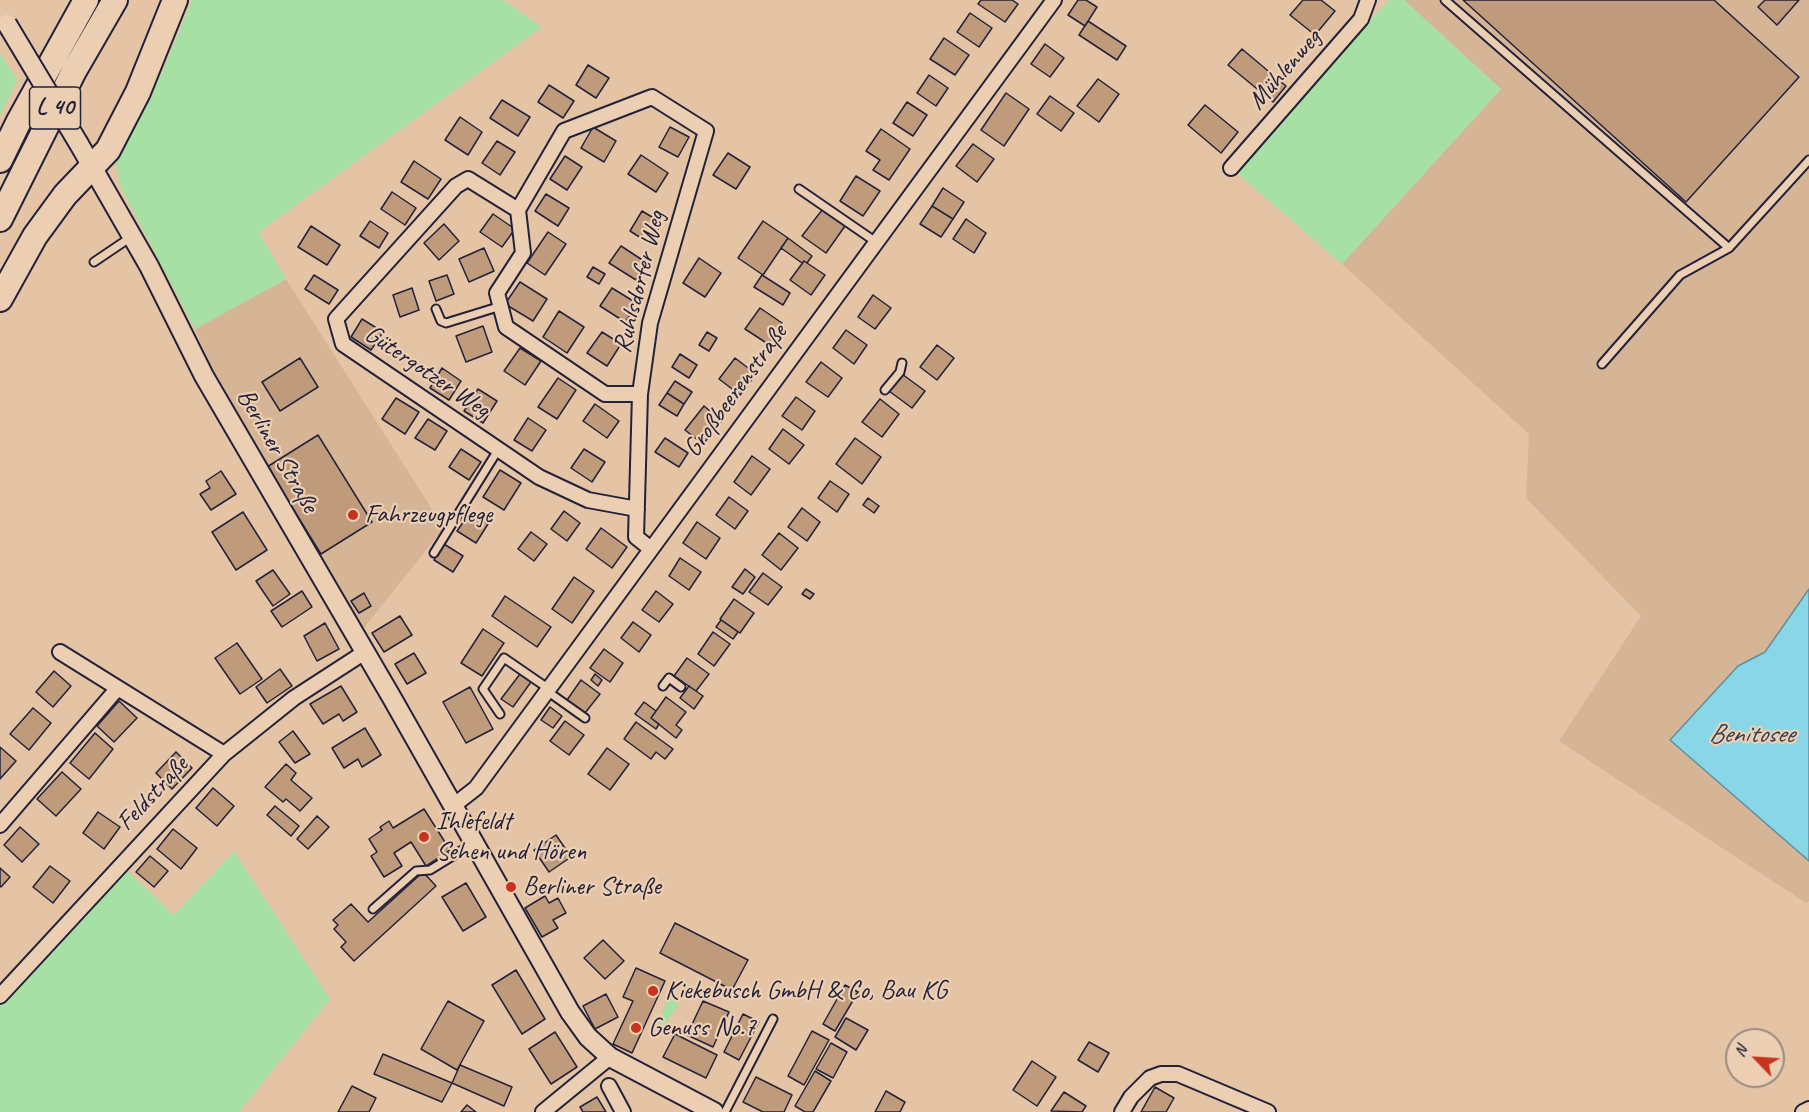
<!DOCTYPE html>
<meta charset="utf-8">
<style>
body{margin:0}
#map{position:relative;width:1809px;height:1112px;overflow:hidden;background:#e5c4a5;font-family:Caveat,sans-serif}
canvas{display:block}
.north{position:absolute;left:1725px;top:1028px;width:60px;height:60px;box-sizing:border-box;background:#eccfb3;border:2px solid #9b8a83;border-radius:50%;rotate:295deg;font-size:16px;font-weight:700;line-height:24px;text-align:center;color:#22223b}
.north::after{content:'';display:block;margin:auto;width:21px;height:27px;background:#c8321e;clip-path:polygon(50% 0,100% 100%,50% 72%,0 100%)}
</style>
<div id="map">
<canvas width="1809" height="1112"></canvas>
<div class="north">N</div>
</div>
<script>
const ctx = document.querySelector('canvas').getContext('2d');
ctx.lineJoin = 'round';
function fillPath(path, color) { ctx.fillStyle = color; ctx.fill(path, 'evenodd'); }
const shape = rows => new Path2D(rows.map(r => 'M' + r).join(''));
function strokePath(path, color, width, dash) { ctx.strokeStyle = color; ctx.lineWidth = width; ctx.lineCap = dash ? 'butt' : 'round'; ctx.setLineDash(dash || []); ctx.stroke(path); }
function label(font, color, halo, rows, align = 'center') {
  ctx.font = font + ' Caveat,sans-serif'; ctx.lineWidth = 4.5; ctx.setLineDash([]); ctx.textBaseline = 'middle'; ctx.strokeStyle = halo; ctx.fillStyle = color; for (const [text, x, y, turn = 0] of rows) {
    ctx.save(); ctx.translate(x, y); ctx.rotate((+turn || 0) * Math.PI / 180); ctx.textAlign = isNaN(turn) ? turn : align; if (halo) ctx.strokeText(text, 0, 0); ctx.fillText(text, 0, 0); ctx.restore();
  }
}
const built = shape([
 [1404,0,1809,0,1809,901,1806,903,1559,741,1641,616,1526,498,1529,434,1342,264,1501,89],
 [286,279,444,528,363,629,223,394,195,329]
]);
const green = shape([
 [192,0,503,0,542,27,259,232,286,279,195,329,119,184,116,162,161,74],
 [1389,0,1404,0,1501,89,1342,264,1231,168],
 [0,53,17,80,0,116],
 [234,851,330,999,239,1112,0,1112,0,996,120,864,174,915],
 [669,996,675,996,679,1003,661,1031,656,1028]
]);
const water = shape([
 [1809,589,1809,861,1670,740,1738,666,1765,652,1809,589]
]);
const building = shape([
 [981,0,1012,0,1018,4,1005,22,978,4,981,0],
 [1078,0,1086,0,1097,7,1085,26,1068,15,1078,0],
 [1303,0,1321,0,1335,11,1315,35,1290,15,1303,0],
 [1463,0,1714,0,1799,77,1686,202,1463,0],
 [1765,0,1799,0,1777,25,1758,7,1765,0],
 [970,13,992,28,979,47,957,32,970,13],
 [1088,21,1126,46,1117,60,1079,35,1088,21],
 [944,38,969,55,955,75,930,59,944,38],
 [1045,44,1064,58,1050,77,1031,64,1045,44],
 [1242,49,1286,86,1273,102,1228,65,1242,49],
 [588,65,609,78,596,98,576,85,588,65],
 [929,75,948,88,936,106,917,93,929,75],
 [1098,79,1119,94,1099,122,1077,106,1098,79],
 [549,85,574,101,563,118,538,102,549,85],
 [1006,93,1029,109,1004,146,981,130,1006,93],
 [1050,96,1074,113,1061,131,1037,114,1050,96],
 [502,100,530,117,518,136,490,118,502,100],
 [907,102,927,115,913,136,893,123,907,102],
 [1205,105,1238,132,1221,153,1188,125,1205,105],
 [460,117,482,132,468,155,445,140,460,117],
 [593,127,616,141,604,162,581,148,593,127],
 [670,127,689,137,678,157,659,147,670,127],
 [881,129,910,149,889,180,873,170,880,160,866,151,881,129],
 [497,141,515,152,500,175,482,163,497,141],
 [973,144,994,159,977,182,956,166,973,144],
 [728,153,750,167,736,189,713,175,728,153],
 [641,155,668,173,656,192,628,174,641,155],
 [565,156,582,167,567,190,550,179,565,156],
 [414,161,441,179,428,199,401,182,414,161],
 [856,176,880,191,863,216,840,201,856,176],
 [943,188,964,202,953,219,932,206,943,188],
 [392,192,416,208,405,225,381,209,392,192],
 [546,194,569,208,558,226,535,211,546,194],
 [932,206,953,219,941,237,920,224,932,206],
 [822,210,845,226,826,253,802,236,822,210],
 [642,211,662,223,649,243,630,231,642,211],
 [493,214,515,229,502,247,480,232,493,214],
 [966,219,986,233,974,253,953,239,966,219],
 [370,221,388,233,379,248,360,236,370,221],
 [763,221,788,238,763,275,738,258,763,221],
 [444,224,459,241,439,260,424,243,444,224],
 [311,226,340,245,327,265,298,247,311,226],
 [548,232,566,244,545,275,527,263,548,232],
 [788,238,812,256,807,263,804,261,802,263,781,248,788,238],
 [621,246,647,263,636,280,609,263,621,246],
 [484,248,494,271,469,282,459,259,484,248],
 [699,258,721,273,705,297,683,283,699,258],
 [804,261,825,275,811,295,790,280,804,261],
 [593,267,605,274,599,284,587,277,593,267],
 [314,275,338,290,329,304,305,289,314,275],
 [447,275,454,294,436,301,429,281,447,275],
 [762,275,790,293,783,305,754,287,762,275],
 [520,282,547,299,533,321,505,304,520,282],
 [412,288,419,310,400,317,393,295,412,288],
 [612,288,638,304,625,322,600,306,612,288],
 [873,295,891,308,875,329,858,317,873,295],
 [760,308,782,323,768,344,745,329,760,308],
 [559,311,584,327,567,353,543,337,559,311],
 [362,319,383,332,371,350,351,337,362,319],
 [483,326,492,352,466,362,456,336,483,326],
 [846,330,867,345,854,364,833,348,846,330],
 [602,332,621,344,607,366,587,353,602,332],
 [707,332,717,338,709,351,699,345,707,332],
 [937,345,954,358,937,380,920,367,937,345],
 [520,348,541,361,525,385,504,371,520,348],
 [680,354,697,365,689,378,672,367,680,354],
 [300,358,318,387,280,411,262,382,300,358],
 [735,358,756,374,740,395,719,379,735,358],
 [821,362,842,378,828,397,806,382,821,362],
 [442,368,461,381,449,400,430,388,442,368],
 [902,374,925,391,912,408,889,391,902,374],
 [558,378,576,390,557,419,538,407,558,378],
 [675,381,692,392,684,404,667,393,675,381],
 [478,389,497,401,483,423,464,411,478,389],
 [667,393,684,404,677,416,659,405,667,393],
 [796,397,815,411,802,430,782,416,796,397],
 [396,398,419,412,405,434,382,419,396,398],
 [880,399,899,414,882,437,862,422,880,399],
 [595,404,619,421,607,438,583,421,595,404],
 [704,406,722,421,703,444,685,430,704,406],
 [528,418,546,430,532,451,514,440,528,418],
 [428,419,447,431,435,450,415,438,428,419],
 [783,429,804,445,789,464,769,449,783,429],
 [318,435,372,522,321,554,267,467,318,435],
 [665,438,688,453,679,467,655,452,665,438],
 [855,438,881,457,862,484,836,464,855,438],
 [461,449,481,462,469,480,449,467,461,449],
 [584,449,605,462,592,482,571,468,584,449],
 [752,456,770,469,751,495,734,482,752,456],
 [500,470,521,483,504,510,483,497,500,470],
 [221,471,236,494,211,510,200,494,210,488,206,481,221,471],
 [830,481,849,494,837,512,818,498,830,481],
 [729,497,748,511,735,529,716,515,729,497],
 [868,498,879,506,874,513,863,505,868,498],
 [802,508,820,522,807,541,788,527,802,508],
 [564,511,580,523,567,541,551,529,564,511],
 [243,512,267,550,236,570,212,532,243,512],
 [470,512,488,524,476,543,457,531,470,512],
 [697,522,720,538,706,559,683,543,697,522],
 [601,528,627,547,612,568,586,549,601,528],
 [531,532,547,544,534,561,518,549,531,532],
 [779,533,798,548,781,570,762,555,779,533],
 [444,544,463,556,453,572,434,560,444,544],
 [680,558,701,572,689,590,669,576,680,558],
 [745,569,755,577,743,594,732,587,745,569],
 [273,570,290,594,273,606,256,581,273,570],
 [763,573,782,587,768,605,749,592,763,573],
 [574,577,594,591,572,623,552,609,574,577],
 [806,589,814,594,810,599,802,594,806,589],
 [302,591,312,607,282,627,271,611,302,591],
 [656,591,673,604,659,622,642,610,656,591],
 [364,593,371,606,359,613,351,601,364,593],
 [505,596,551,627,537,647,492,616,505,596],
 [734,599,754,613,740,633,720,619,734,599],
 [400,616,412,635,384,652,372,633,400,616],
 [721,620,738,632,733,639,716,627,721,620],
 [633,622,651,635,639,652,621,638,633,622],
 [325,623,339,649,317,661,304,636,325,623],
 [483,629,504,643,482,676,461,663,483,629],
 [713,632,730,644,714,666,698,654,713,632],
 [237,643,262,679,240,694,215,658,237,643],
 [604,649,623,663,610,682,590,668,604,649],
 [414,653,426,673,407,684,395,664,414,653],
 [687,658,709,674,696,691,674,676,687,658],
 [280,669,292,686,267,703,256,687,280,669],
 [54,671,71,686,53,707,36,692,54,671],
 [520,674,531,682,513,707,501,699,520,674],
 [595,674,602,680,598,686,591,680,595,674],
 [581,680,600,694,585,713,567,700,581,680],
 [341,686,357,712,343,721,339,714,323,724,310,704,341,686],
 [689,686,703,696,694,709,680,698,689,686],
 [470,687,493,729,466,743,443,702,470,687],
 [666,697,686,712,676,725,682,730,676,738,651,718,666,697],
 [119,701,137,718,114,742,97,726,119,701],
 [644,702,656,711,651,718,659,724,656,729,635,714,644,702],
 [550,707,562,716,553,728,541,720,550,707],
 [33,708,51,723,29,750,10,734,33,708],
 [565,721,584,735,569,755,550,741,565,721],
 [636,722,673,749,665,759,656,752,651,759,624,739,636,722],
 [365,728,381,755,362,767,358,759,344,768,332,748,365,728],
 [293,731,310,754,295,763,279,742,293,731],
 [95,733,113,749,89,779,70,763,95,733],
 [0,747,16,761,0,779,0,747],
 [607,748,629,764,610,790,588,774,607,748],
 [176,752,192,768,172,789,156,773,176,752],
 [286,764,296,773,291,780,312,798,300,811,286,799,283,802,265,787,286,764],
 [62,772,81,789,56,816,37,799,62,772],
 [213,788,234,806,217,826,196,808,213,788],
 [275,806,299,826,291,836,267,815,275,806],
 [424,809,450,850,426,866,411,842,394,853,402,866,384,877,371,856,377,852,369,839,382,830,380,827,389,821,393,828,424,809],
 [98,812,120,827,104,849,83,833,98,812],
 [317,816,329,827,308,849,297,839,317,816],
 [20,827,39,844,22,862,4,845,20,827],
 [173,829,197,848,181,869,157,849,173,829],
 [556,835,571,857,549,872,534,850,556,835],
 [150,856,168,871,154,887,136,872,150,856],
 [50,866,70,881,53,903,33,887,50,866],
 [0,868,10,877,1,887,0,886,0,868],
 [423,872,436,886,354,961,341,947,346,942,334,929,338,925,333,920,351,904,368,922,423,872],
 [466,883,486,917,463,931,442,897,466,883],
 [545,896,549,903,558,898,566,913,553,920,558,928,542,937,525,908,545,896],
 [675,923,748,960,732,990,660,953,675,923],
 [603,940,624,961,605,979,584,958,603,940],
 [636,968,665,981,632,1053,613,1044,633,1001,623,997,636,968],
 [516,970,545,1019,522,1034,492,985,516,970],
 [845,985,858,992,835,1031,823,1024,845,985],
 [606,994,618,1017,595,1029,583,1006,606,994],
 [448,1001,484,1021,457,1070,421,1049,448,1001],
 [703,1001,729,1012,713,1047,687,1035,703,1001],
 [743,1014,759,1022,739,1060,724,1052,743,1014],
 [846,1018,868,1030,856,1050,835,1037,846,1018],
 [812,1031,829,1040,804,1085,788,1076,812,1031],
 [555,1032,577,1067,551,1084,529,1049,555,1032],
 [675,1034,717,1055,706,1078,663,1057,675,1034],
 [1089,1042,1109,1053,1098,1072,1078,1060,1089,1042],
 [831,1043,847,1052,833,1078,816,1069,831,1043],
 [383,1054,452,1083,442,1102,374,1074,383,1054],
 [1032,1061,1056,1077,1037,1106,1013,1090,1032,1061],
 [460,1065,512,1087,504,1106,452,1083,460,1065],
 [815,1071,831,1081,813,1112,805,1112,795,1106,815,1071],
 [756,1077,792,1095,784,1112,763,1112,743,1102,756,1077],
 [352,1086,376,1098,369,1112,338,1112,352,1086],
 [1155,1087,1174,1098,1166,1112,1141,1112,1155,1087],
 [886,1091,905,1102,900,1112,875,1112,886,1091],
 [1064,1092,1086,1106,1082,1112,1051,1111,1064,1092],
 [597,1097,606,1112,583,1112,580,1107,597,1097],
 [467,1105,476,1112,461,1112,467,1105]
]);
const lane = shape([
 [1445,0,1729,248],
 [799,189,876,242],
 [94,262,131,237],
 [436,309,441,321,446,323,501,306],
 [1602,364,1680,275,1729,248,1809,160],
 [885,390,900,372,902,363],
 [434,553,498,450],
 [663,686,669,678,681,687],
 [547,691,585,718],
 [500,714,483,689,504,658,549,689],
 [373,909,416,871,430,870,472,844],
 [725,1112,773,1019]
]);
const street = shape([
 [1231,168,1361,19,1368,0],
 [518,210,468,179,456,186,336,319,343,344,539,477,588,500,637,509],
 [640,394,605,394,506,327,497,293,523,253,518,210,564,131,652,97,706,131,650,323,640,394,636,537,651,549],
 [60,652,224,754],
 [453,806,476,788,1054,0],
 [0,825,117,689],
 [0,996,224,754,294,698,365,652],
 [609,1086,623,1112],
 [543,1112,610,1057],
 [1122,1112,1131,1097,1150,1078,1161,1074,1178,1074,1268,1112],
 [1803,1112,1809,1109]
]);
const secondary = shape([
 [79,144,149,266,204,376,392,698,570,1012,588,1037,610,1057,714,1112]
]);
const highway = shape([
 [0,160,19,121,86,0],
 [0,219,74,71,115,0],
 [0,299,35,236,65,195,108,150,138,92,175,0]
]);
const secondaryBridge = shape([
 [7,24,79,144]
]);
const markers = [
 [353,515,6,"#c8321e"],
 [424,837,6,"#c8321e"],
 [511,887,6,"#c8321e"],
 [653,991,6,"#c8321e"],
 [636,1028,6,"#c8321e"]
];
const shields = [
 [55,108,51]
];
const shieldNames = [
 ["L 40",55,108]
];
const streetNames = [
 ["Mühlenweg",1285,70,-49],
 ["Ruhlsdorfer Weg",640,282,-76],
 ["Gütergotzer Weg",427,372,34],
 ["Großbeerenstraße",736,391,-54],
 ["Berliner Straße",277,451,60],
 ["Feldstraße",153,794,-47]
];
const poiNames = [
 ["Fahrzeugpflege",365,515],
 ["Ihlefeldt",436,822],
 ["Sehen und Hören",436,852],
 ["Berliner Straße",523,887],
 ["Kiekebusch GmbH & Co, Bau KG",665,991],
 ["Genuss No.7",648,1028]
];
const waterNames = [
 ["Benitosee",1751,735]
];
fillPath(built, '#d6b597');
fillPath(green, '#a6e0a4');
fillPath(water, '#89d6e7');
strokePath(water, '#608ea2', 1.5);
fillPath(building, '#bf9b7c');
strokePath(building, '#22223b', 1.5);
strokePath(lane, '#22223b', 11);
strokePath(street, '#22223b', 18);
strokePath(secondary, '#22223b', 22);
strokePath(highway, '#22223b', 28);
strokePath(lane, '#eccfb3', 7);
strokePath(street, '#eccfb3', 14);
strokePath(secondary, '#eccfb3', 18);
strokePath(highway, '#eccfb3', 24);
strokePath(secondaryBridge, '#22223b', 22, []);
strokePath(secondaryBridge, '#eccfb3', 18);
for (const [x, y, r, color] of markers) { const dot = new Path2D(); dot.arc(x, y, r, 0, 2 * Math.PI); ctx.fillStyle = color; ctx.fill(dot); strokePath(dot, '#eccfb3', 2); }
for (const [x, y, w] of shields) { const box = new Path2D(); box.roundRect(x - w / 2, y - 21, w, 42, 4.5); ctx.fillStyle = '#eccfb3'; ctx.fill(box); strokePath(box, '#22223b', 1.5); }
label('bold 24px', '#22223b', null, shieldNames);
label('26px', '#22223b', '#eccfb3', streetNames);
label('26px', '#22223b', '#eccfb3', poiNames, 'left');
label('italic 27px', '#313d55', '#eccfb3', waterNames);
</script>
